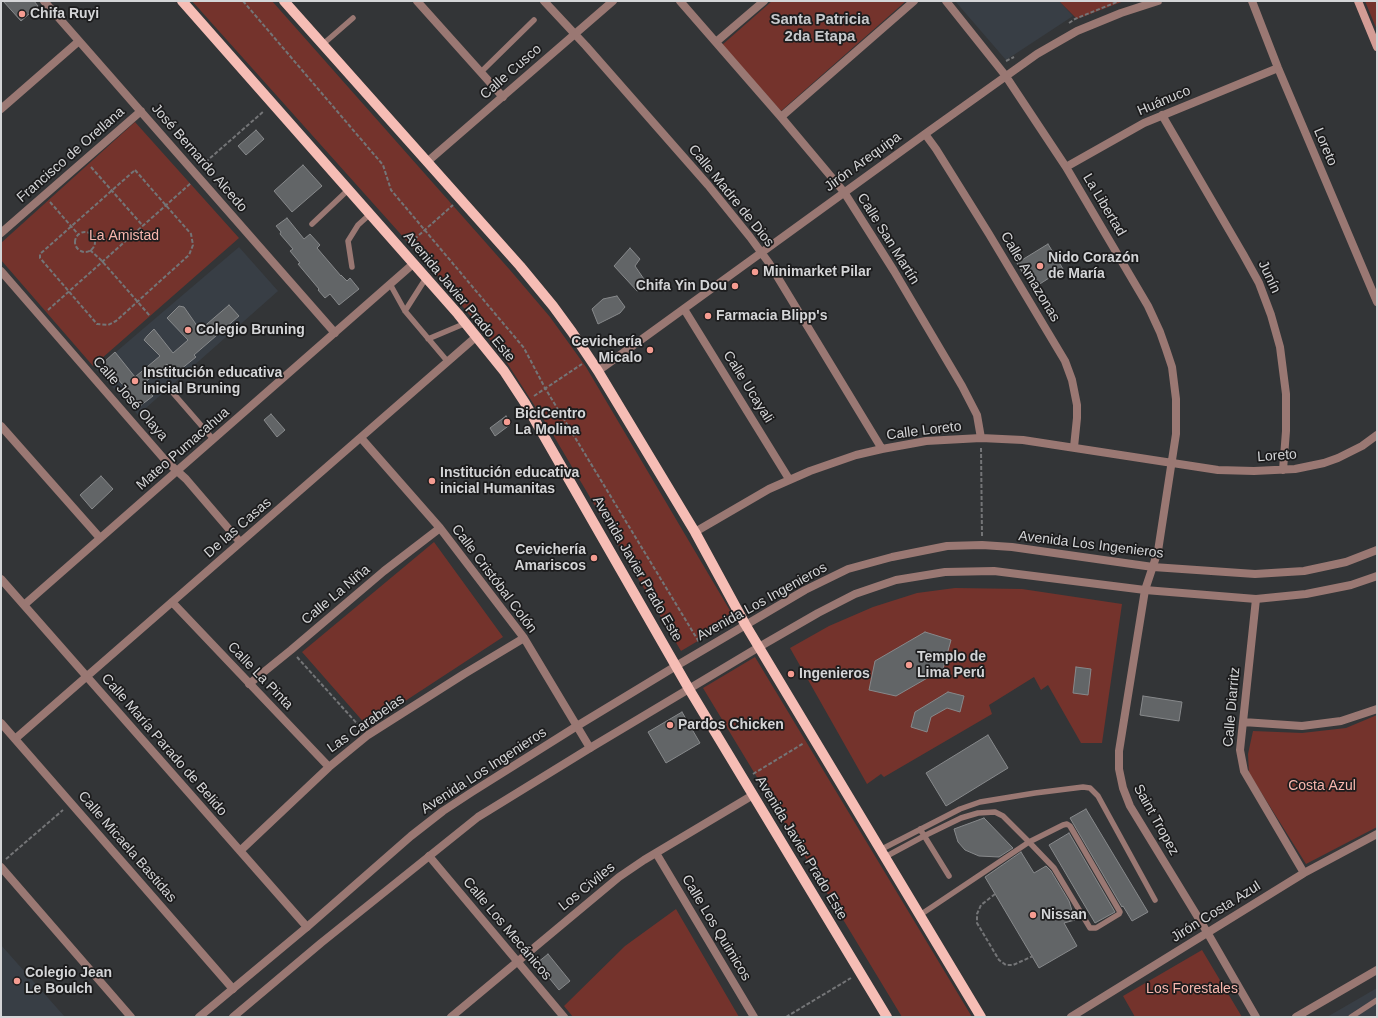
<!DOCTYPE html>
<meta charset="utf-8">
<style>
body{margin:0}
#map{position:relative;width:1378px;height:1018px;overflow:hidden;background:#333537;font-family:Helvetica,sans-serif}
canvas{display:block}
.frame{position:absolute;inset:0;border:2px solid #d4d5d7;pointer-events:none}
</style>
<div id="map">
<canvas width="1378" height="1018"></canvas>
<div class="frame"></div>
</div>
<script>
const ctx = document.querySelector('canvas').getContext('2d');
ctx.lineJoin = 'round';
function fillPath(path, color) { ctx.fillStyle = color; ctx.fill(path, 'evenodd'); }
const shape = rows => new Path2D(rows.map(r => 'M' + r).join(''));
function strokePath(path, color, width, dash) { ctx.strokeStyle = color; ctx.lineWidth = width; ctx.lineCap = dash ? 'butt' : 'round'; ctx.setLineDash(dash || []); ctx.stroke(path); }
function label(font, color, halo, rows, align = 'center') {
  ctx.font = font + ' Helvetica,sans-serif'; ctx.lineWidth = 3.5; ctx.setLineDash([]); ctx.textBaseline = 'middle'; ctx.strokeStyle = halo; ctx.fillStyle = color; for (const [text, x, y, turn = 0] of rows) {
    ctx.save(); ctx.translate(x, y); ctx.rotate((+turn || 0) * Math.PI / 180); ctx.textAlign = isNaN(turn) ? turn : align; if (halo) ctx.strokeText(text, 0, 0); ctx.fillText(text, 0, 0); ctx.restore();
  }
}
const built = shape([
 [955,1,1059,1,1073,16,1006,60],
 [239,247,278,291,138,415,96,369],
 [1,945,65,1017,1,1017],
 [1377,988,1377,1017,1327,1017]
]);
const green = shape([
 [192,1,272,1,510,270,550,317,586,367,735,619,681,651,549,428,500,352,431,268],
 [772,1,906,1,781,111,722,45],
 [1059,1,1124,1,1077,19],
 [1365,1,1377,1,1377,30],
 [135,122,239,238,93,366,1,260,1,243],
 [434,542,503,637,367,726,302,652],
 [955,588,1022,589,1122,604,1102,743,1081,743,1048,685,1041,690,1034,677,989,705,992,714,884,777,881,774,867,784,790,648,829,626,873,607,917,593],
 [755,657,972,1017,902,1017,703,688],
 [1377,715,1377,827,1306,864,1249,773,1248,754,1253,731,1302,733,1346,728],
 [676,909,739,1017,573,1017,564,1006,625,946],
 [1202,950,1242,1017,1135,1017,1123,996]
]);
const building = shape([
 [3,1,34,1,38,6,21,21,3,1],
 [256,130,264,139,246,155,238,146,256,130],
 [303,165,322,186,292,212,274,191,303,165],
 [287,218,304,239,310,234,320,245,317,248,341,276,341,275,347,281,350,278,359,289,339,305,330,294,325,298,318,290,319,289,298,264,300,263,290,251,293,249,280,234,281,232,276,226,287,218],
 [1048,244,1063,269,1032,289,1017,263,1048,244],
 [630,248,640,259,635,266,648,285,637,291,614,266,630,248],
 [617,296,625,307,620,313,598,324,592,309,603,299,617,296],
 [229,305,239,316,194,355,196,357,175,374,167,364,143,384,153,396,140,406,104,362,115,352,135,377,160,356,144,340,147,336,154,329,173,353,188,340,167,318,179,306,184,307,200,330,229,305],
 [271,414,285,430,277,437,264,420,271,414],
 [506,416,511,424,495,436,490,428,506,416],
 [101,476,113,489,92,509,80,495,101,476],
 [925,632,951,640,943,669,896,696,869,690,875,661,925,632],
 [1076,667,1091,669,1088,695,1073,693,1076,667],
 [948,692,964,696,960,712,947,708,931,717,927,732,911,727,915,712,948,692],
 [1143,696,1182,702,1179,721,1140,715,1143,696],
 [682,712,700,743,666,763,648,732,682,712],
 [988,735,1008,768,946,806,926,773,988,735],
 [1086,809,1148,912,1132,921,1123,906,1122,907,1070,818,1086,809],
 [984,818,1013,848,999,857,979,856,965,850,958,842,954,829,984,818],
 [1069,833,1115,912,1095,923,1049,845,1069,833],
 [1021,852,1034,873,1046,866,1051,871,1069,901,1075,920,1064,923,1077,946,1039,968,985,877,1021,852],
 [548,954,570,981,559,990,537,963,548,954]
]);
const path = shape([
 [243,1,383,165,391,190,524,348,545,388,699,642],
 [1069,23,1075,19,1119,1],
 [1006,61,1014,57],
 [201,166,264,111],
 [91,167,143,226],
 [135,170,191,234,193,245,189,255,116,321,108,325,97,324,40,258,40,254,135,170],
 [50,202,78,234],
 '75 242a10 10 0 1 1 20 0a10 10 0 1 1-20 0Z',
 [410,243,453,205],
 [90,250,102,261,150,316],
 [48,310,191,183],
 [534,396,582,364],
 [981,448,982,536],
 [297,657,361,728],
 [753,774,804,743],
 [6,859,63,810],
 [995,894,981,905,977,914,977,923,999,960,1006,965,1013,965,1033,956],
 [786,1017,851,978]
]);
const service = shape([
 [322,45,353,18],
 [481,72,534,20],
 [312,224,348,190],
 [352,267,348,241,358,225,369,215],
 [390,284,405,311,448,362],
 [405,311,426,278],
 [428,339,466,323],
 [173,393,213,439],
 [920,829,949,876],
 [880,850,960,809,980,802,1035,793,1083,787,1090,788,1098,796,1155,900],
 [885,857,924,836,961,818,978,813,995,812,1003,816,1029,842,1054,868,1090,928,1096,928,1119,914,1120,912,1070,826,1067,824,1063,825,1029,842,920,915],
 [1351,1017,1377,1000]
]);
const minor = shape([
 [44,1,335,333],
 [417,1,503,97],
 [544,1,586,46,708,185,750,237,769,263,882,449],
 [680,1,781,117,844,192,894,271,962,386,977,415,981,438],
 [946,1,1005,75,1066,167,1148,306,1160,332,1166,349,1172,367,1176,399,1176,434,1158,551,1145,590,1119,751,1119,769,1123,788,1130,806,1207,932,1256,1017],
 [1252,1,1278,68,1377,302],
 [716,42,764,1],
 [1,109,79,41],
 [1162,115,1243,254,1259,283,1271,315,1280,347,1286,394,1286,431,1283,470],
 [781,117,914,1],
 [925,134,936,149,989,234,1065,361,1072,380,1077,405,1077,418,1074,447],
 [427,162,613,1],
 [1066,167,1144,123,1278,68],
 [1,233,141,111],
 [1,271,165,460,186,479,240,542],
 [684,309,789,479],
 [598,371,925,134,1037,54,1077,31,1121,13,1158,1],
 [1,426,100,538],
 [361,438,440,528,524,638,590,748],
 [695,532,769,489,810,471,856,455,882,449,926,441,981,438,1023,440,1218,470,1254,471,1295,469,1324,463,1338,458,1362,446,1377,435],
 [1,579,307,927],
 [1256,599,1240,750,1244,771,1304,873],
 [172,602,329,767],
 [24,605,413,264],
 [249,684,291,650,384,571,440,528],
 [1243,722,1302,726,1341,721,1377,709],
 [1,723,233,989],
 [15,739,477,336],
 [240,851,329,767,368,735,464,674,524,638],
 [656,853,754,1017],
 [429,856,564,1017],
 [1,867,131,1017],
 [451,1017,619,877,644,860,753,795],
 [1071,1017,1304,873,1377,834],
 [1296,1017,1377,970]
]);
const tertiary = shape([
 [199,1017,307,927,411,836,443,811,472,792,577,726,676,666,805,590,848,569,892,557,947,546,982,545,1012,547,1153,567,1255,574,1304,571,1346,562,1377,550],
 [233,1017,321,943,478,817,590,748,759,647,818,613,855,594,896,580,945,572,994,571,1145,590,1256,599,1306,594,1351,585,1377,576]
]);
const secondary = shape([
 [1358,1,1377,47]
]);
const primary = shape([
 [182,1,458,314,504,371,525,403,689,689,887,1017],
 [284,1,520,266,553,306,572,332,598,371,695,532,745,624,981,1017]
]);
const markers = [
 [22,14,4,"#f59c91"],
 [1040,266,4,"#f59c91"],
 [755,272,4,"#f59c91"],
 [735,286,4,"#f59c91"],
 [708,316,4,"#f59c91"],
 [188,330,4,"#f59c91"],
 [650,350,4,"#f59c91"],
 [135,381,4,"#f59c91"],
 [507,422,4,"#f59c91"],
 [432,481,4,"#f59c91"],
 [594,558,4,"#f59c91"],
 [909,665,4,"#f59c91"],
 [791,674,4,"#f59c91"],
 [670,725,4,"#f59c91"],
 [1033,915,4,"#f59c91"],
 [17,981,4,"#f59c91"]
];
const poiNames = [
 ["Chifa Ruyi",30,14],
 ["Nido Corazón",1048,258],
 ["de María",1048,274],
 ["Minimarket Pilar",763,272],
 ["Chifa Yin Dou",727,286,"right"],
 ["Farmacia Blipp's",716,316],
 ["Colegio Bruning",196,330],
 ["Cevichería",642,342,"right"],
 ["Micalo",642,358,"right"],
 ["Institución educativa",143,373],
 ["inicial Bruning",143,389],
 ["BiciCentro",515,414],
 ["La Molina",515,430],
 ["Institución educativa",440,473],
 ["inicial Humanitas",440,489],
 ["Cevichería",586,550,"right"],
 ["Amariscos",586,566,"right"],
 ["Templo de",917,657],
 ["Lima Perú",917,673],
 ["Ingenieros",799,674],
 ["Pardos Chicken",678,725],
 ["Nissan",1041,915],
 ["Colegio Jean",25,973],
 ["Le Boulch",25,989]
];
const streetNames = [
 ["Calle Cusco",511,72,-41],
 ["Huánuco",1164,101,-23],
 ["Loreto",1325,147,67],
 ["Francisco de Orellana",71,155,-41],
 ["José Bernardo Alcedo",199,158,49],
 ["Jirón Arequipa",863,162,-36],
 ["Calle Madre de Dios",731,196,51],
 ["La Libertad",1104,205,59],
 ["Calle San Martín",888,239,58],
 ["Calle Amazonas",1030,277,59],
 ["Junín",1269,277,65],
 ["Avenida Javier Prado Este",459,297,50],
 ["Calle Ucayali",748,387,58],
 ["Calle José Olaya",130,399,49],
 ["Calle Loreto",924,431,-7],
 ["Mateo Pumacahua",183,449,-41],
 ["Loreto",1277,456,-4],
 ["De las Casas",238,528,-41],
 ["Avenida Los Ingenieros",1091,545,7],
 ["Avenida Javier Prado Este",637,569,60],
 ["Calle Cristóbal Colón",494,579,53],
 ["Calle La Niña",336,595,-40],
 ["Avenida Los Ingenieros",762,602,-29],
 ["Calle La Pinta",260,676,46],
 ["Calle Diarritz",1232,707,-85],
 ["Las Carabelas",366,724,-35],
 ["Calle María Parado de Belido",164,745,49],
 ["Avenida Los Ingenieros",484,771,-33],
 ["Saint Tropez",1156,820,61],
 ["Calle Micaela Bastidas",127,847,49],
 ["Avenida Javier Prado Este",801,848,59],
 ["Los Civiles",587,887,-39],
 ["Jirón Costa Azul",1216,912,-32],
 ["Calle Los Quimicos",716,928,59],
 ["Calle Los Mecánicos",507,929,50]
];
const parkNames = [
 ["La Amistad",124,236],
 ["Costa Azul",1322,786],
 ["Los Forestales",1192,989]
];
const neighbourhoodNames = [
 ["Santa Patricia",820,20],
 ["2da Etapa",820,37]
];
fillPath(built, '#383e45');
fillPath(green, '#74332c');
fillPath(building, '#626567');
strokePath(building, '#87898b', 1);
strokePath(path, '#747577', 2, [4, 2]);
strokePath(service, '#9a7873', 5.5);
strokePath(minor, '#9a7873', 8);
strokePath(tertiary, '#9a7873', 8);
strokePath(secondary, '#d49c95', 8);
strokePath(primary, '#f6bdb5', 10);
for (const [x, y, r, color] of markers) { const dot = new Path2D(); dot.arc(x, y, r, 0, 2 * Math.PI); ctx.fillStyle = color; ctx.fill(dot); strokePath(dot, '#1c1c1d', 1.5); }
label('bold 14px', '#d4d5d7', '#1c1c1d', poiNames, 'left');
label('14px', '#d4d5d7', '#1c1c1d', streetNames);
label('14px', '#f8b7ae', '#1c1c1d', parkNames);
label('bold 15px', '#c7c9cc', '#1c1c1d', neighbourhoodNames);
</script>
